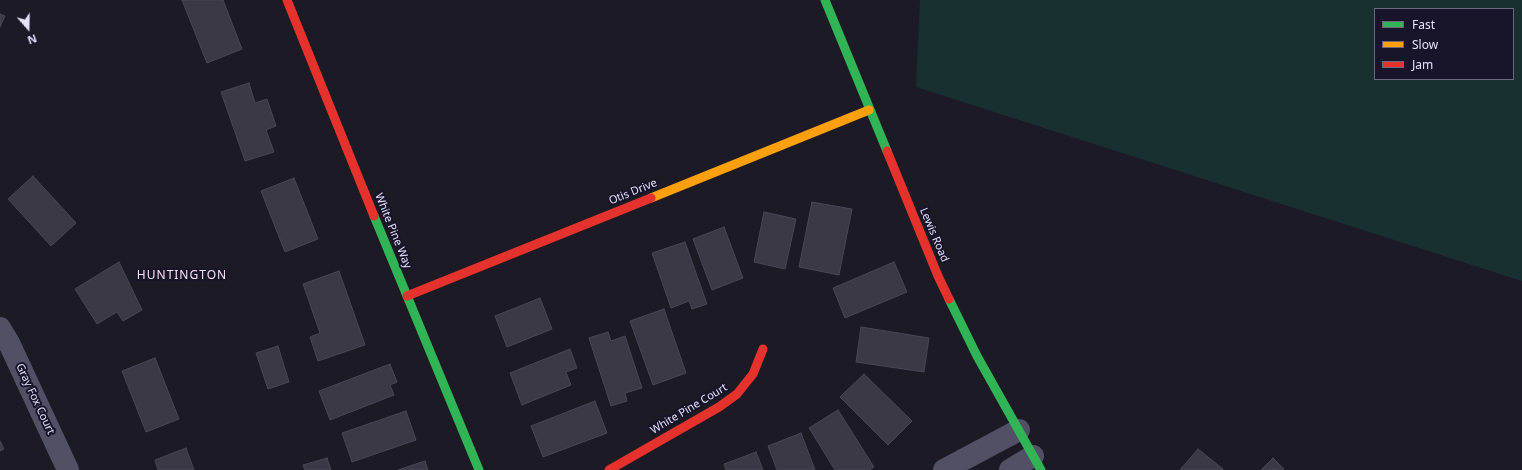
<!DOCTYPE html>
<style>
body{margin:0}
#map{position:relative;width:1522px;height:470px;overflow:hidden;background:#1c1a25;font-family:"Noto Sans",sans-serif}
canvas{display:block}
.legend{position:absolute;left:1374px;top:8px;width:140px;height:72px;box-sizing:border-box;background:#18152a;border:1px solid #6a677e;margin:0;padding:5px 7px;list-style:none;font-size:12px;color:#e4e1fb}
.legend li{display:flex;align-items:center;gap:8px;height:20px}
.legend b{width:20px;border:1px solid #6a677e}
.north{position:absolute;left:8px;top:8px;width:40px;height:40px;-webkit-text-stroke:3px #18152a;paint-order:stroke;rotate:160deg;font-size:11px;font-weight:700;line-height:16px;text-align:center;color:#e4e1fb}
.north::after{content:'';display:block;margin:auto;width:14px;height:18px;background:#e4e1fb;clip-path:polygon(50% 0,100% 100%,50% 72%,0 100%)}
</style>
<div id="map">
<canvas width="1522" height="470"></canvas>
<ul class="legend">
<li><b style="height:5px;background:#30b455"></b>Fast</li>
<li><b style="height:5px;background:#ff9f0a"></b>Slow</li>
<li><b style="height:5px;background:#e5322d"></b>Jam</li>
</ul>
<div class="north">N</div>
</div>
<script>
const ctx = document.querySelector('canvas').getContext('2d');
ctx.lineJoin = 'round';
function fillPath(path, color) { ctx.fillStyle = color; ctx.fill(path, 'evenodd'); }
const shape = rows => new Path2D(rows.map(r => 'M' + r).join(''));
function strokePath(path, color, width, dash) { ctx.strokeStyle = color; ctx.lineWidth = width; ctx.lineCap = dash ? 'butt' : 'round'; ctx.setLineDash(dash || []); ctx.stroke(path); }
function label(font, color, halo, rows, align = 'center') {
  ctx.font = font + ' "Noto Sans",sans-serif'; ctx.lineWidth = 4; ctx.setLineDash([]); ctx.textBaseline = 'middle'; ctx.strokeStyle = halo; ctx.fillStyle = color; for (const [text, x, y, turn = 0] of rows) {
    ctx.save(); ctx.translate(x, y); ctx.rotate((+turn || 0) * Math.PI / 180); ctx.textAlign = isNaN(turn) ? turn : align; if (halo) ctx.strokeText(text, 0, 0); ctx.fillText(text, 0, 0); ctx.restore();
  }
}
const green = shape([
 [920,0,1522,0,1522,281,916,87],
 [1375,9,1513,9,1513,79,1375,79]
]);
const building = shape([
 [182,0,223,0,242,49,207,63,182,0],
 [0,14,5,16,0,27,0,14],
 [249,83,255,103,267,99,276,126,266,130,274,152,245,161,221,92,249,83],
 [33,176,76,223,51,246,8,199,33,176],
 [294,178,318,239,285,252,261,191,294,178],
 [812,202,852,209,839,275,799,267,812,202],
 [764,212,796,219,785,269,754,262,764,212],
 [724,227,743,278,712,290,693,239,724,227],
 [685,242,707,304,692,309,689,301,671,308,652,253,685,242],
 [119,262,142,310,123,321,117,312,97,324,75,289,119,262],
 [894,262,907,292,845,318,833,288,894,262],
 [339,271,365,345,318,361,310,337,320,333,303,284,339,271],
 [540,298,552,329,507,347,495,316,540,298],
 [664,309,686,373,653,385,630,321,664,309],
 [861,327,929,338,924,372,856,362,861,327],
 [608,332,611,341,625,336,642,388,625,393,627,401,611,406,589,338,608,332],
 [278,346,289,382,268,389,256,353,278,346],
 [570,349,577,368,566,372,571,385,522,405,510,373,570,349],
 [155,358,179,419,146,432,122,371,155,358],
 [390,364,397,382,390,385,394,395,330,420,319,391,390,364],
 [864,374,912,421,888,445,840,397,864,374],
 [595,401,607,433,543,457,531,426,595,401],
 [838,410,874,467,870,470,835,470,809,428,838,410],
 [406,411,416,440,352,462,342,433,406,411],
 [801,433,815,470,777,470,768,446,801,433],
 [0,441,4,449,0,451,0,441],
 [186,448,194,470,158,470,155,460,186,448],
 [1198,449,1223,469,1223,470,1180,470,1198,449],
 [756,452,763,470,726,470,724,464,756,452],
 [327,458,331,470,305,470,303,465,327,458],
 [1273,458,1284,469,1261,470,1273,458],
 [425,461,428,470,398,470,425,461]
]);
const street = shape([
 [0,328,9,343,68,470],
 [944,470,1019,430],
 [1010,470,1033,456]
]);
const fast = shape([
 [825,0,887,151],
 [374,216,479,470],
 [949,299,977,356,1041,470]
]);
const slow = shape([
 [651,198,869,110]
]);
const jam = shape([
 [287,0,374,216],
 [887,151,938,276,949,299],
 [407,296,651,198],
 [609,470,719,407,737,394,753,374,763,349]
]);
const streetNames = [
 ["Otis Drive",633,192,-22],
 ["White Pine Way",393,231,68],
 ["Lewis Road",934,235,67],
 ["Gray Fox Court",35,399,65],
 ["White Pine Court",689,409,-31]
];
const neighbourhoodNames = [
 ["HUNTINGTON",182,276]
];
fillPath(green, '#193030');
fillPath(building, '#3b3946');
strokePath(building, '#494657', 1);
strokePath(street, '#515064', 22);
strokePath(fast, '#30b455', 9);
strokePath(slow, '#ff9f0a', 9);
strokePath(jam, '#e5322d', 9);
label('11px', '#e4e1fb', '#18152a', streetNames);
ctx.letterSpacing = '1px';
label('12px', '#fce3f3', '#18152a', neighbourhoodNames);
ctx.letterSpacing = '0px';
</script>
